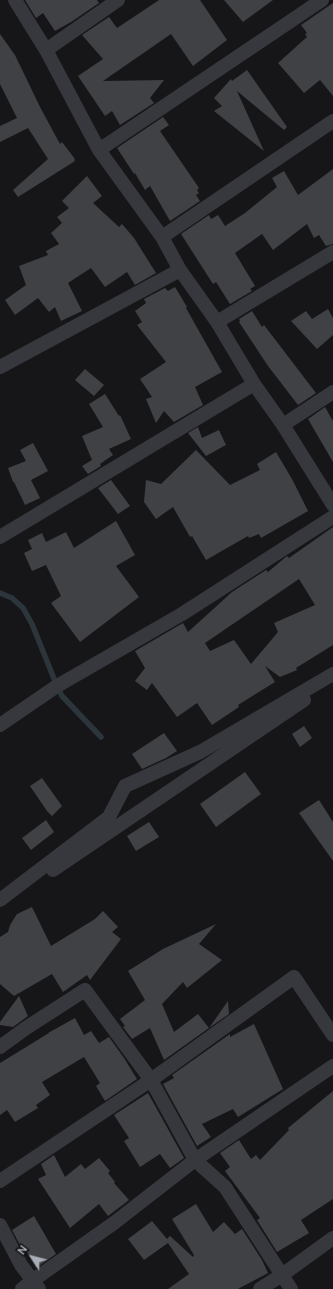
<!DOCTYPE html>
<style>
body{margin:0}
#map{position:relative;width:333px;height:1289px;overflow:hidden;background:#161618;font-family:"DM Sans",sans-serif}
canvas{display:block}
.north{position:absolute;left:12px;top:1237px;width:40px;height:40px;-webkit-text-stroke:3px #111113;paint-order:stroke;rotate:306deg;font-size:11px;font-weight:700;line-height:16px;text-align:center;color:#a8adb8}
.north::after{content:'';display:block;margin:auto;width:14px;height:18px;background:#a8adb8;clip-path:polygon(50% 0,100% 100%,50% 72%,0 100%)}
</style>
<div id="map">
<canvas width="333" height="1289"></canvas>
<div class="north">N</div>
</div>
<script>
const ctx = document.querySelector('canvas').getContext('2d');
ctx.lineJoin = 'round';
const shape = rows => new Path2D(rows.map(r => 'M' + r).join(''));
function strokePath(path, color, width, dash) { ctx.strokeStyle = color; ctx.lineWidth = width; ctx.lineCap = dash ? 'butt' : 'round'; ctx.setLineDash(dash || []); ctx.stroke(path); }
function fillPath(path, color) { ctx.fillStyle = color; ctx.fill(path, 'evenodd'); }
const stream = shape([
 [0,593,12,598,23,608,32,624,57,686,62,696,101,737]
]);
const building = shape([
 [25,0,97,0,99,3,71,22,55,31,43,13,36,18],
 [159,0,200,0,227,40,193,66,171,34,103,81,164,80,150,98,154,103,120,125,112,111,105,116,78,76,103,59,82,35,109,17,117,28],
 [224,0,273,0,243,22],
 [333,3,333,96,320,80,304,93,278,63,307,37,305,34,307,33,301,25],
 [0,34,15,55,40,107,60,144,62,142,75,159,74,160,75,161,18,197,13,190,48,159,28,128,0,142,0,126,17,118,0,84],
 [247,70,287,127,284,130,237,91,264,151,214,111,222,106,214,98,231,79,232,81],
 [163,117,169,125,160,131,199,188,197,190,199,193,196,195,200,201,170,221,150,186,145,190,135,173,134,174,117,148],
 [333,169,333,244,326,246,319,235,314,238,307,224,273,250,262,234,235,253,255,286,250,289,252,291,230,304,216,282,213,284,181,234,209,215,211,219,218,215,225,226,245,213,277,187,272,178,284,171,298,195],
 [87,176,102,196,93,203,119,227,122,224,134,238,156,273,135,285,127,272,105,287,91,268,68,283,82,311,61,321,55,307,49,312,38,298,15,315,5,300,26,285,19,266,48,255,46,251,59,244,51,233,62,223,57,217,69,208,62,201],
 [175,287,187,307,186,308,222,372,195,387,203,405,174,422,164,411,156,423,146,399,152,397,140,379,166,362,137,325,142,322,135,311,146,303,144,299,165,288,168,291],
 [328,309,333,318,333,335,317,349,291,321,306,311,312,319],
 [252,311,262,327,264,325,316,393,298,405,268,366,239,322,240,321,239,319],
 [85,369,104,385,94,396,75,380],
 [105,394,119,416,120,415,131,439,109,449,113,455,100,464,101,466,88,474,82,466,92,460,82,436,103,427,89,404],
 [325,407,333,421,333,462,308,419],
 [198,427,202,438,219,430,226,445,206,456,188,433],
 [33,443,48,471,31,480,40,498,25,505,14,482,13,482,8,468,26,461,20,450],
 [196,450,230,485,260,470,257,464,276,452,292,479,308,511,261,538,259,534,249,538,248,536,206,560,192,536,190,537,173,507,156,519,144,502,146,480,161,484],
 [111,480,130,506,118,514,98,488],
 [116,521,135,555,116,566,139,597,80,642,51,603,61,596,46,565,32,571,24,553,32,549,28,540,42,533,46,542,66,532,74,548],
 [333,527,333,645,296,668,297,670,280,677,265,666,275,682,238,705,239,707,212,725,197,703,177,717,152,683,147,690,135,681,145,668,135,651,183,623,188,632,232,592,266,570,268,572,281,561,287,556,289,558],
 [299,579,315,605,274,623,278,632,251,664,234,640,210,651,205,643],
 [304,726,312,738,300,747,292,734],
 [164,733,177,751,166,758,142,769,132,754],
 [245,772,261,794,216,827,200,804],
 [42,778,62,806,52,816,47,811,30,786],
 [319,800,333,822,333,861,299,813],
 [46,820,54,832,31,850,22,838],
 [149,822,159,837,136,851,127,836],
 [32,907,51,946,95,919,103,911,118,927,112,932,121,939,90,980,87,975,63,992,52,974,14,996,0,984,0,937,8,932,10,925,17,914],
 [216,924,199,944,222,960,187,988,183,982,162,1004,174,1032,198,1014,209,1028,164,1060,150,1028,132,1039,123,1027,125,1026,120,1019,145,1000,128,971,163,949],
 [19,996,28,1016,13,1027,0,1025,0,1022],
 [228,1001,229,1014,209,1028],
 [75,1018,84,1035,91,1031,99,1043,109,1037,124,1058,137,1079,105,1101,96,1086,100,1083,84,1057,42,1082,50,1095,36,1105,38,1108,15,1122,7,1110,0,1115,0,1063,49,1033,48,1033],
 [254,1024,283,1089,238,1117,233,1109,202,1124,211,1137,197,1146,163,1084,174,1078,172,1075,230,1034,230,1037],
 [333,1091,333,1199,301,1220,309,1233,277,1252,257,1220,260,1218,225,1171,230,1167,220,1153,239,1140,251,1159,256,1155,260,1160,289,1130,288,1128],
 [148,1093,184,1158,170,1168,160,1154,140,1167,124,1141,129,1138,114,1115],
 [54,1155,65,1177,81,1164,85,1169,99,1158,110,1171,108,1173,115,1182,114,1183,129,1200,108,1216,99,1204,70,1228,38,1179,46,1175,41,1164],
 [196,1204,213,1232,224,1222,235,1234,242,1229,262,1260,268,1273,238,1289,168,1289,189,1274,168,1243,144,1260,128,1239,152,1221,167,1239,170,1236,193,1257,194,1255,172,1219],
 [34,1216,56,1254,36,1268,23,1245,21,1247,12,1230]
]);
const street = shape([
 [15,0,46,50,99,150,162,237,180,270,217,322,254,384,283,425,333,505],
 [46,50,118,0],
 [99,150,322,0],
 [162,237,333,121],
 [217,322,333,252],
 [0,367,180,270],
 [283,425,333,392],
 [0,537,254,384],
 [0,725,57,686,182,614,333,517],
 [53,870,304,700],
 [0,900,109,817,125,786,200,752,333,674],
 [0,1047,26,1028,85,990,151,1080,195,1160,225,1187,291,1289],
 [0,1181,151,1080,294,977,333,1035],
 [0,1225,21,1265,39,1289],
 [22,1289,32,1281,114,1223,195,1160,333,1066],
 [260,1289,282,1275,333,1238]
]);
strokePath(stream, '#2c353c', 5.5);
fillPath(building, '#404145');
strokePath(street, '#37383d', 14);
</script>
